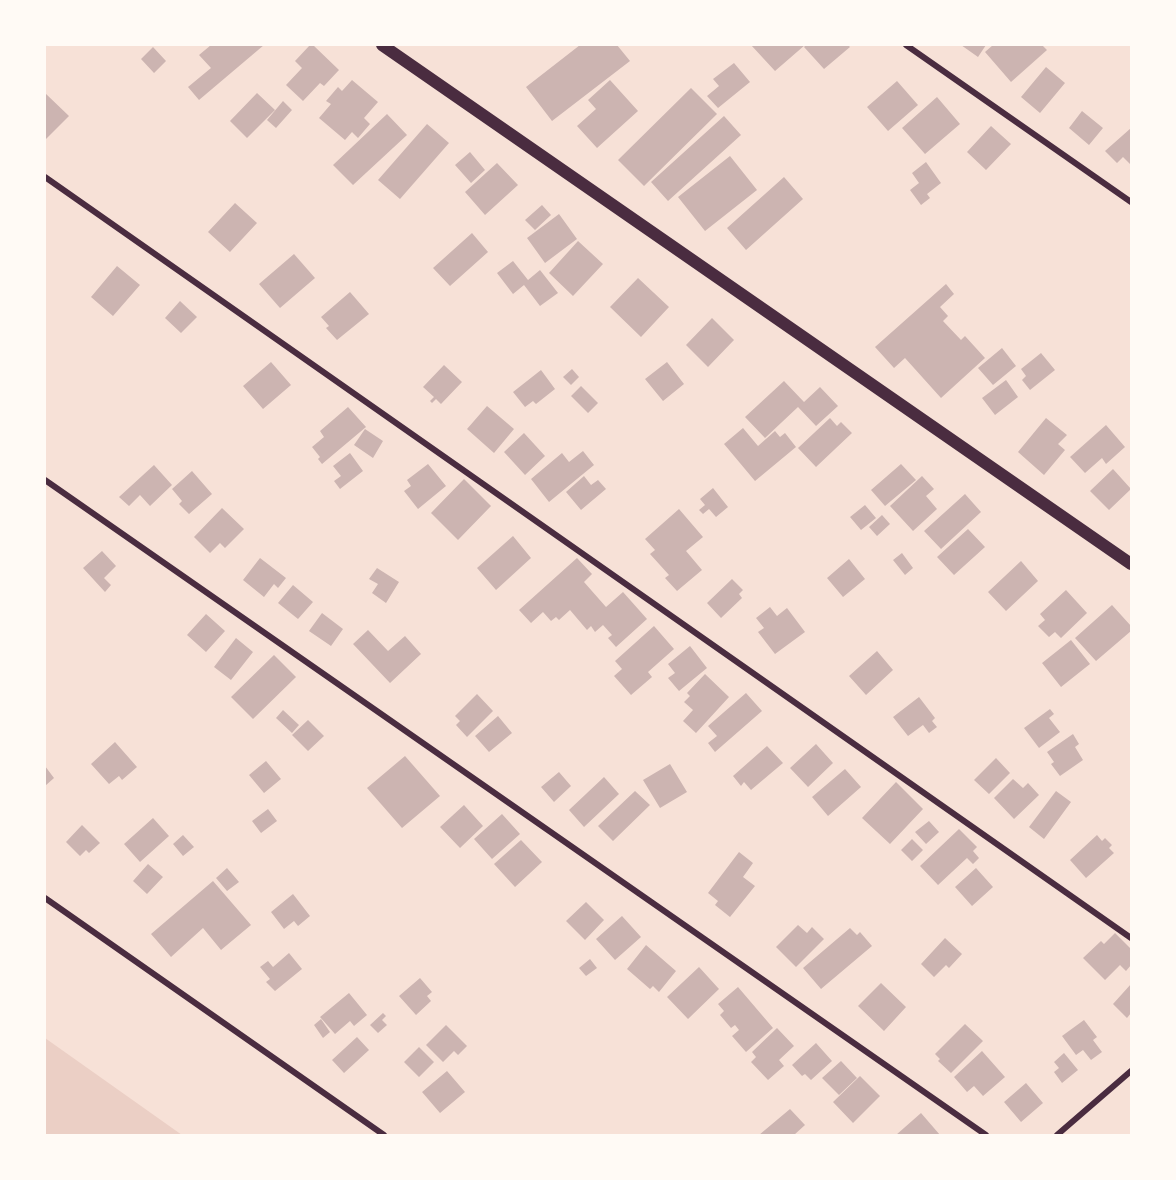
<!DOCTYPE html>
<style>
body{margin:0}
#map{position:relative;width:1176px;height:1180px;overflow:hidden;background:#f7e1d7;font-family:"DM Sans",sans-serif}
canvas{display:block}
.frame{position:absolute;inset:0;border:46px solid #fffaf5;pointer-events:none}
</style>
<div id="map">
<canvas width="1176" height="1180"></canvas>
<div class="frame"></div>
</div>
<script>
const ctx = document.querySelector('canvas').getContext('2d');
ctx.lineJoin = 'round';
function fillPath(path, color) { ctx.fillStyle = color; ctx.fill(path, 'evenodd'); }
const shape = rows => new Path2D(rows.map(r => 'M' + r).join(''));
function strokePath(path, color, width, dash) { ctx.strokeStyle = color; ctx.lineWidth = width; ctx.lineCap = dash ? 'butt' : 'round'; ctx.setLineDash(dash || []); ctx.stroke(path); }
const green = shape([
 [45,1038,182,1135,45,1135]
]);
const building = shape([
 [211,45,264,45,199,100,188,87,211,68,199,55],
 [310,45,313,45,339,70,324,86,320,83,303,101,286,85,302,68,295,61],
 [580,45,617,45,630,61,552,121,526,87],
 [751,45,805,45,775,71],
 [806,45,848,45,850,47,824,69,804,47],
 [961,45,986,45,978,57],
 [993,45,1042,45,1047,50,1011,82,985,52],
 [153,47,166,61,154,73,141,59],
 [734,63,750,82,718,108,707,96,719,86,713,79],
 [1046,67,1065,83,1040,113,1021,97],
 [352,80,378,102,364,118,370,124,358,138,352,132,345,140,319,118,331,104,326,101,338,87,342,91],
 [610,80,638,111,597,148,577,126,596,109,588,100],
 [897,81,918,105,888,131,867,107],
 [691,88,717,114,644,186,618,160],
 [45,93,69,116,45,140],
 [257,93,275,110,247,138,230,121],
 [937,97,960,124,925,154,902,128],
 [283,101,292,110,276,128,267,120],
 [1082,111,1103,128,1089,145,1069,128],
 [387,114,407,135,353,185,333,165],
 [724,116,741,135,668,201,651,182],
 [427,124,449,143,400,199,378,180],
 [991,126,1011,144,986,170,967,152],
 [1131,128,1131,165,1123,157,1117,163,1105,151],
 [470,152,485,170,471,183,455,165],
 [730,156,757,190,705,231,678,197],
 [926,162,941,183,927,194,930,198,921,205,910,190,919,183,912,173],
 [497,163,518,185,485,215,465,192],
 [784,177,803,199,746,250,727,228],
 [235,203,257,223,230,252,208,232],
 [542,205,551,215,535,230,525,220],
 [559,214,577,239,545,263,527,238],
 [472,233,488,252,450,286,433,268],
 [578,241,603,264,573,296,549,273],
 [294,254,315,278,280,308,259,284],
 [513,261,528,280,540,270,558,293,540,306,524,285,513,294,497,273],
 [117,266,140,285,113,316,91,297],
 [638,278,669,307,641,337,610,307],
 [946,284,954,294,940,307,948,316,943,321,961,340,965,336,985,358,941,398,905,358,894,368,875,347],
 [350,292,369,314,337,340,326,328,329,326,321,317],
 [180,301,197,317,181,333,165,318],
 [712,318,734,340,708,367,686,345],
 [1002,348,1016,366,993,385,978,368],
 [1041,353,1055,370,1030,390,1022,380,1026,376,1021,369],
 [271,362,291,385,263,409,243,386],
 [667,362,684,384,663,401,645,379],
 [444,365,462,382,441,404,436,399,432,403,430,401,434,397,423,387],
 [572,369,579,377,571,385,563,377],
 [541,370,555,389,536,404,533,401,525,407,513,392],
 [1006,380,1018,397,995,415,982,398],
 [784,381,804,402,820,387,838,406,816,426,798,407,765,438,745,417],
 [581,386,598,403,588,413,571,396],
 [487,406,514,429,494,453,467,429],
 [348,407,366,427,322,464,318,459,320,457,312,447,324,437,320,431],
 [830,418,837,426,841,422,852,433,816,467,798,448],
 [1046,418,1067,435,1058,444,1065,450,1044,475,1018,452],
 [1106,425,1125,447,1106,464,1102,458,1085,473,1070,457],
 [743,428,758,446,775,431,780,437,785,433,796,447,755,481,724,444],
 [365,429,383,441,373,458,354,445],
 [524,433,545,456,525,475,504,452],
 [583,451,594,465,549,502,531,479,562,453,569,462],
 [350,453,363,471,340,489,334,481,341,476,333,466],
 [428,464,446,486,418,509,404,491,411,486,407,480],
 [901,464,916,480,885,506,871,490],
 [154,465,172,485,150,506,140,495,129,506,119,497],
 [1113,469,1131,489,1109,510,1090,491],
 [192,471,212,494,189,514,179,504,182,501,172,489],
 [584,476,591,485,598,480,606,489,581,510,566,492],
 [922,476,934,489,926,496,937,509,913,531,890,506],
 [464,479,491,506,458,540,431,513],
 [713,488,728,507,716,517,709,509,703,514,699,510,705,505,700,499],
 [965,494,981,512,941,549,924,531],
 [865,505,876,518,861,530,850,517],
 [222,508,244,529,225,548,220,543,210,553,194,537],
 [679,509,703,537,686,551,702,570,677,591,665,578,669,575,650,554,655,550,645,539],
 [882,515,890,524,877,536,869,527],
 [968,529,985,547,954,575,937,557],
 [513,536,531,558,496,590,477,568],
 [102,551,116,566,104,578,111,585,105,592,83,568],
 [902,553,913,568,905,575,893,560],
 [260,558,286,578,278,588,274,584,264,597,243,580],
 [577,558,592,574,584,582,606,607,623,592,647,619,616,647,608,638,612,635,603,625,595,632,591,626,587,630,570,610,559,620,556,617,551,621,543,612,531,623,519,610],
 [849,559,865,579,843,597,827,578],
 [1021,561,1038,581,1006,611,988,592],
 [377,568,399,582,386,603,372,593,378,584,369,579],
 [732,579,743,590,739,594,742,598,721,618,707,603],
 [293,585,313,602,298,619,278,603],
 [1066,590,1087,613,1061,638,1055,632,1049,637,1038,626,1045,620,1040,614],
 [1112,605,1131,626,1131,631,1096,661,1075,638],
 [770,607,777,616,787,608,805,632,775,654,758,632,764,628,756,618],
 [322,613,343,629,331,646,309,631],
 [206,614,225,631,206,652,187,635],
 [654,626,674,649,648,672,652,677,631,695,614,676,622,669,615,661],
 [368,630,388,651,405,636,421,654,390,683,353,644],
 [236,638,253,652,231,680,214,667],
 [1071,640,1090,664,1061,687,1042,663],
 [690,646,707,668,679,691,668,678,675,673,668,664],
 [877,651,893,670,866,695,849,676],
 [274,655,296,677,253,719,231,697],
 [705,674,729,697,696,733,683,721,693,710,684,702,690,696,687,693],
 [746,693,762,711,715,752,708,743,717,736,708,726],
 [477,694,493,711,467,737,456,725,460,721,455,716],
 [919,697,935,718,932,721,937,727,929,733,923,725,908,736,893,717],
 [1050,709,1054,714,1049,718,1060,732,1039,748,1024,728],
 [283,710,299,725,292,733,276,718],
 [498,716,512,733,489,752,475,736],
 [308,720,324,736,308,751,292,735],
 [1073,734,1079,744,1075,747,1083,760,1060,776,1051,764,1054,762,1047,752],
 [115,742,137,767,122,780,119,776,109,784,91,764],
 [816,744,833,763,808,787,790,768],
 [767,746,783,763,751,790,744,782,741,786,733,776],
 [405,756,440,796,402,828,367,788],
 [996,758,1010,773,989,794,974,780],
 [266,761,281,779,264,793,249,775],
 [670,764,687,792,660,808,643,780],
 [45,766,54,778,45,786],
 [845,769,861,787,828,816,812,797],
 [559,772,571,786,554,802,541,787],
 [604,777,619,794,584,827,569,810],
 [1013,779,1023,788,1028,783,1039,795,1014,819,994,798],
 [896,782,923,809,890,844,862,818],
 [635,791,650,805,613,841,598,826],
 [1056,791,1071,802,1044,839,1029,827],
 [464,805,483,826,460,848,440,827],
 [268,809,277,821,261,833,252,821],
 [502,814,520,834,492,859,474,839],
 [153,818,169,836,140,862,124,844],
 [929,821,939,832,926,844,915,832],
 [82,825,100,843,89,853,86,850,80,856,66,842],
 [959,829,977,847,973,851,979,858,973,864,967,858,938,885,920,866],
 [183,835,194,847,183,856,173,844],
 [1097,835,1102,841,1105,838,1112,845,1109,848,1114,853,1086,878,1070,860],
 [912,839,923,850,912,861,901,850],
 [521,840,542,862,515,887,494,864],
 [739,852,753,863,743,877,755,886,730,917,715,905,718,901,708,893],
 [148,864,163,877,147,894,133,881],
 [227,868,239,882,227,891,216,878],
 [976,868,993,887,972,906,955,887],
 [213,881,251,925,221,950,203,928,171,957,151,934],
 [293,894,310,916,298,926,294,921,284,929,271,912],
 [586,902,604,920,585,940,566,921],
 [622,916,641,937,615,960,596,939],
 [798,925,807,933,812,927,824,939,796,967,776,947],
 [850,928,857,935,860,932,872,946,821,989,803,968],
 [1115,933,1131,949,1131,965,1126,971,1120,965,1105,980,1083,958,1101,941,1104,944],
 [945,938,962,954,949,968,946,965,934,977,921,964],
 [646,945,676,971,659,992,653,986,650,989,627,969],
 [289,953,302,969,275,991,266,982,270,979,260,967,268,961,273,967],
 [590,959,597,968,586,976,579,968],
 [699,967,719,989,688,1019,667,997],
 [420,978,432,992,427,996,431,1001,416,1015,399,996],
 [881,983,906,1007,884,1031,858,1006],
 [1131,984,1131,1013,1127,1018,1113,1004],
 [738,987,773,1028,746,1052,732,1036,739,1030,735,1025,731,1028,720,1015,724,1011,718,1004],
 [349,993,367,1015,354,1026,350,1021,335,1034,320,1017],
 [383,1013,386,1016,382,1020,387,1025,378,1033,370,1025],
 [321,1019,330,1032,323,1038,314,1025],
 [1084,1020,1097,1037,1093,1040,1102,1052,1091,1060,1083,1050,1076,1055,1062,1036],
 [965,1024,983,1041,951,1073,938,1061,940,1059,935,1054],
 [446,1025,467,1046,458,1055,454,1051,443,1062,426,1045],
 [777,1028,794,1046,779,1060,784,1066,768,1080,751,1062,756,1057,752,1052],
 [357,1037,369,1050,344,1073,332,1060],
 [816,1043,832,1061,811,1080,805,1074,802,1076,792,1065],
 [419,1047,434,1062,419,1077,404,1062],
 [982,1051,1005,1077,983,1096,974,1086,967,1092,954,1077],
 [1064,1053,1078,1070,1062,1083,1054,1072,1059,1068,1054,1062],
 [841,1061,857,1078,839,1095,822,1078],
 [447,1071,465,1092,440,1113,422,1092],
 [860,1076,880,1096,853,1123,833,1102],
 [1026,1083,1043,1103,1021,1122,1004,1102],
 [790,1109,805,1125,794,1135,759,1135],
 [921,1113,940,1135,896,1135]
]);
const minor = shape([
 [906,45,1131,202],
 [45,177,1131,938],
 [45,480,986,1135],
 [45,898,384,1135],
 [1057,1135,1131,1071]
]);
const secondary = shape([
 [382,45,1131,564]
]);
fillPath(green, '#ebcfc5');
fillPath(building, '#ccb4b1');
strokePath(minor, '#4a2c40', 6);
strokePath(secondary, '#4a2c40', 12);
</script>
